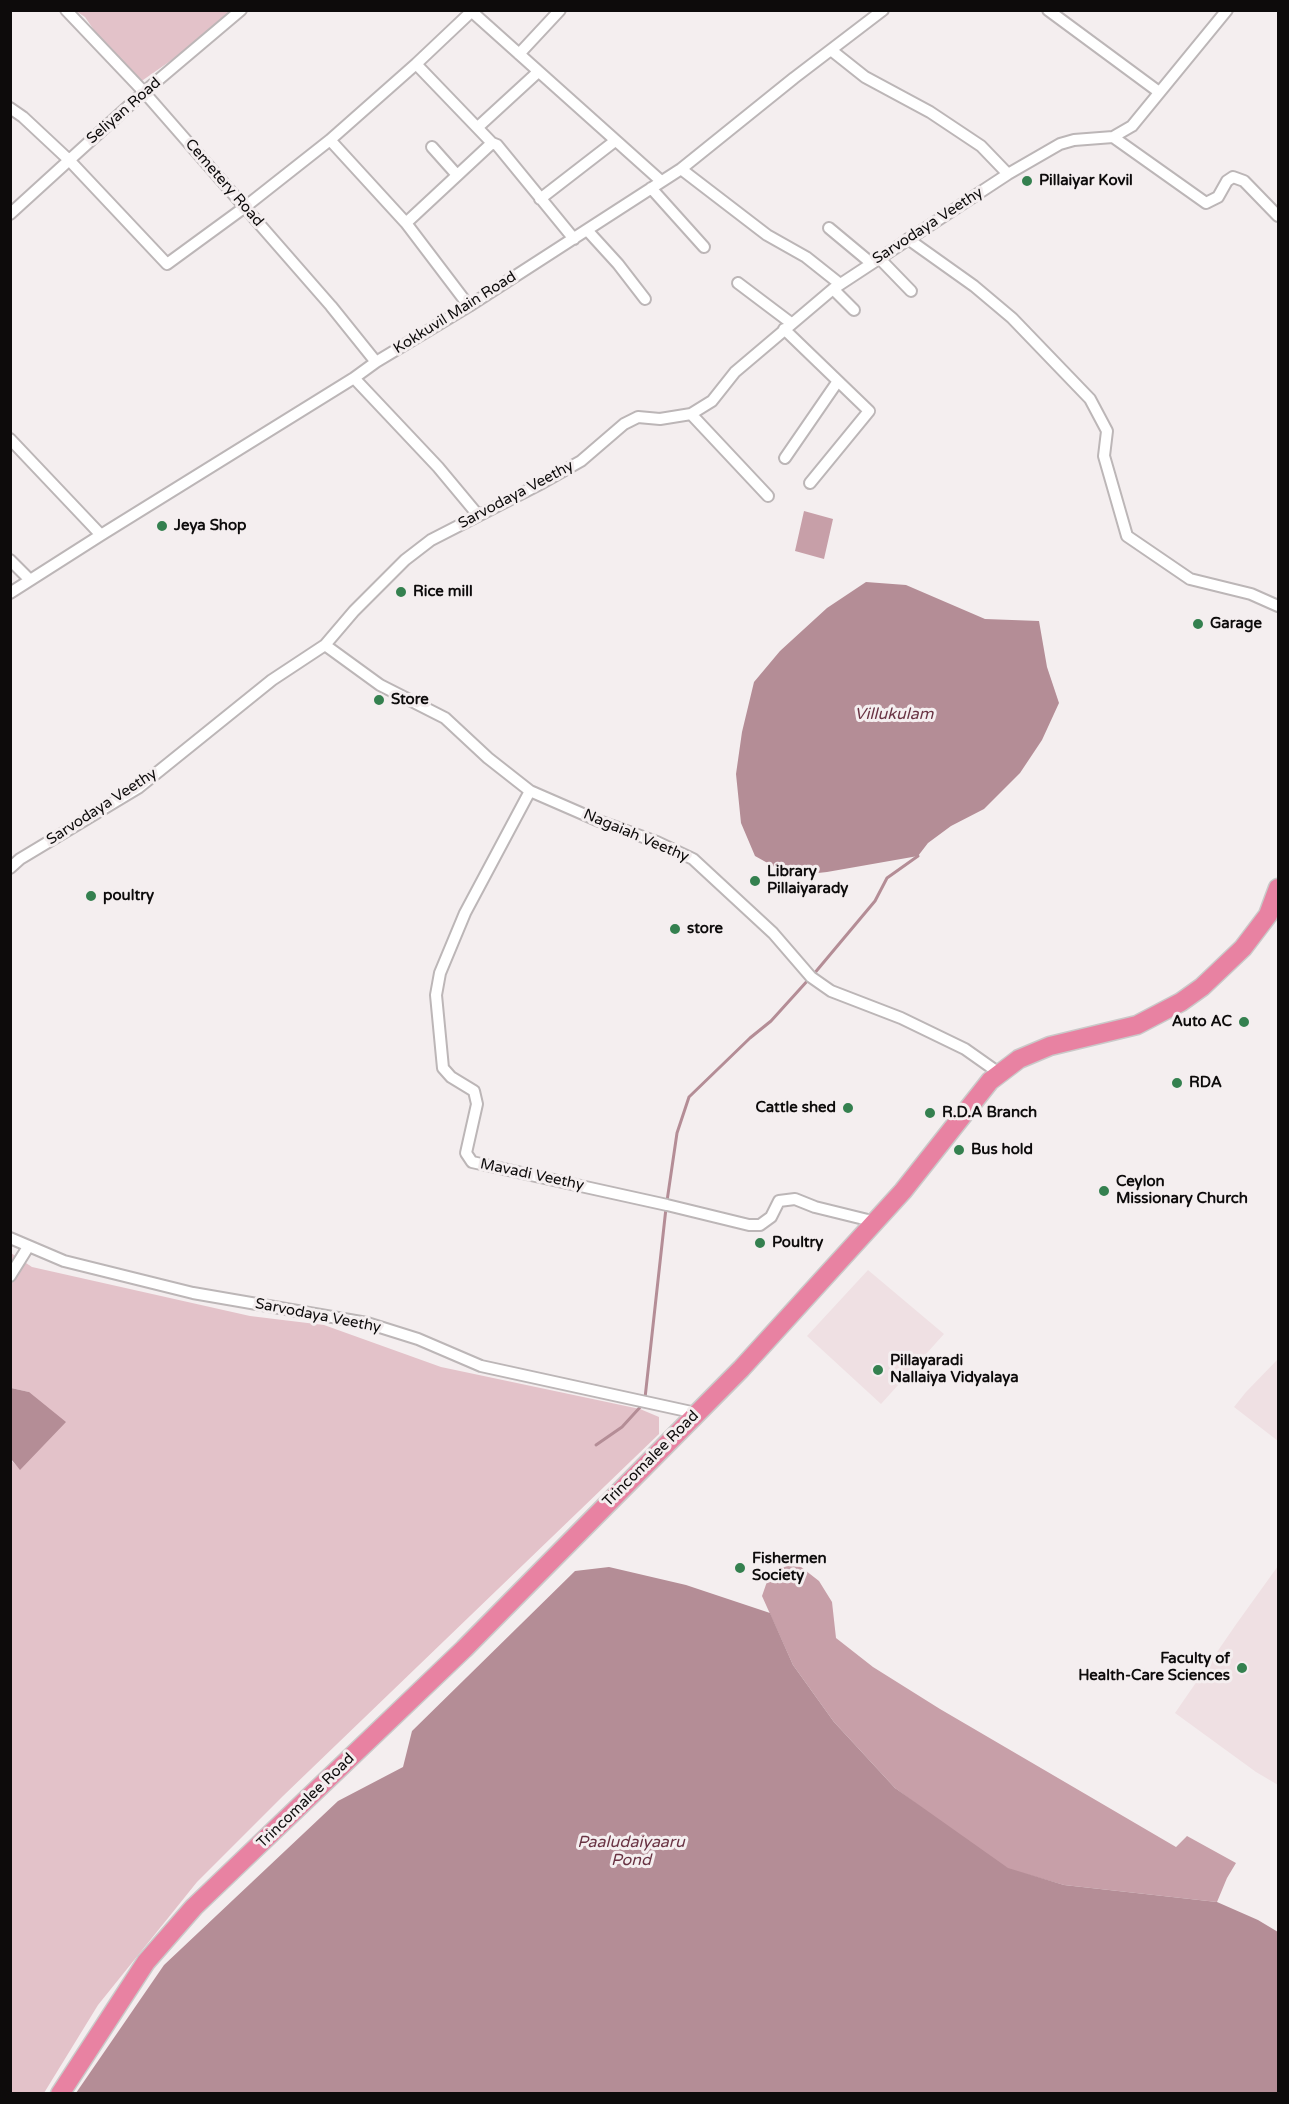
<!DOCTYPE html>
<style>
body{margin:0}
#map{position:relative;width:1289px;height:2104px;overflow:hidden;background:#f4eeef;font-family:"Varela Round",sans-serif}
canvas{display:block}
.frame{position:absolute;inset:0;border:12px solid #0d0b0b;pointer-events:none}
</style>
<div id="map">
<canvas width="1289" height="2104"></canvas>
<div class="frame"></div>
</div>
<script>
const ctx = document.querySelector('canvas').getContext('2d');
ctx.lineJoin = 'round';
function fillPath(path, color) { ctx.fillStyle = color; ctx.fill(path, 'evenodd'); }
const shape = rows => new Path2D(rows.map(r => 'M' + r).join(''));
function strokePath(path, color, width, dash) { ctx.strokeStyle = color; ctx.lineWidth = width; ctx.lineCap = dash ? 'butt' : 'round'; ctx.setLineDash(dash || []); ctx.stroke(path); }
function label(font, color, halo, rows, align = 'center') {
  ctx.font = font + ' "Varela Round",sans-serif'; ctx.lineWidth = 6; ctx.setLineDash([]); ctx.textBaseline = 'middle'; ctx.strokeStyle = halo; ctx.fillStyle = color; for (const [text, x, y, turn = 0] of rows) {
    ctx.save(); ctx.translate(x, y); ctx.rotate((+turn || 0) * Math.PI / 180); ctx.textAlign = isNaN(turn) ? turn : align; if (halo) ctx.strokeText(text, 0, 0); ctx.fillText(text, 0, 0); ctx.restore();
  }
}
const built = shape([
 [868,1270,944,1334,881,1404,807,1336],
 [1278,1359,1278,1441,1234,1407,1246,1392],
 [1278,1566,1278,1785,1256,1772,1175,1713,1237,1623]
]);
const green = shape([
 [76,11,242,11,133,87,85,17],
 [11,1253,32,1267,250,1316,324,1325,441,1367,640,1409,659,1417,659,1434,283,1796,197,1882,98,2005,44,2093,11,2093,10,1459,20,1469,29,1392,11,1388]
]);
const forest = shape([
 [804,511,833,519,824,559,795,551],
 [787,1566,801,1567,819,1581,832,1602,836,1638,873,1667,940,1709,1176,1847,1187,1836,1236,1863,1227,1878,1217,1902,1064,1885,1008,1869,966,1841,895,1788,834,1722,793,1665,762,1596,770,1573]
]);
const water = shape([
 [866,582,906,585,985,619,1039,621,1047,667,1059,703,1042,740,1020,773,984,809,951,826,928,843,918,856,827,872,791,876,755,856,741,823,736,774,742,732,754,682,780,651,827,608],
 [11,1388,29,1392,66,1422,20,1470,11,1459],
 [609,1567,686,1585,770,1613,793,1665,834,1722,895,1788,1008,1868,1064,1885,1217,1902,1258,1920,1278,1932,1278,2093,76,2093,164,1965,338,1801,403,1767,412,1731,575,1571]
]);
const stream = shape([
 [813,975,875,901,887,878,918,856],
 [667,1201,677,1133,689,1097,750,1038,771,1021,809,979],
 [645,1398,666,1208],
 [596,1445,622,1427,643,1404]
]);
const minor = shape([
 [66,10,144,92,331,306,376,362],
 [470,10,661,181],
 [1048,10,1159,92],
 [831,50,865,77,930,112,981,146,1008,174],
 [519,54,560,10],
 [416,64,492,143,497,145,574,239],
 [10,108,23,117,69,160,167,264,245,207,330,140,416,64,471,12],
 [478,127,538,72],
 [1113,137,1206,203,1218,197,1227,181,1233,177,1244,181,1278,216],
 [330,140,406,223,469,306],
 [432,147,457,175],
 [681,169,767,235,806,257,840,284],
 [651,188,704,247],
 [540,199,615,141],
 [10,214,144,92,241,10],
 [406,223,492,143],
 [829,228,871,263],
 [587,230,618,264,645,299],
 [908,239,974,286,1012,318,1090,399,1107,431,1104,456,1127,536,1190,579,1251,594,1278,606],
 [879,258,911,291],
 [738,283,791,323],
 [833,289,854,310],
 [784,329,869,411,810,483],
 [354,378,438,467,478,515],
 [691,414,768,496],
 [10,439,101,535],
 [785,458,838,381],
 [10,560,30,580],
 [10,593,101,535,354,378,376,362,469,306,681,169,794,78,883,10],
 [325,645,380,685,445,718,488,758,530,791,599,821,657,842,693,859,773,933,811,977,831,991,901,1018,965,1049,999,1073],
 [530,791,465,913,440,973,436,995,443,1068,451,1077,474,1091,477,1104,466,1153,472,1162,667,1205,749,1225,760,1225,771,1217,779,1201,795,1199,815,1207,876,1222],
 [10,868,20,859,138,788,272,680,325,645,354,611,405,560,431,540,542,483,581,461,624,424,638,417,660,419,691,414,712,401,735,372,833,289,1008,174,1060,144,1074,140,1113,137,1132,126,1227,10],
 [10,1238,64,1261,193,1293,367,1323,418,1339,481,1366,696,1413],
 [10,1276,28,1247]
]);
const trunk = shape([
 [60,2094,146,1962,194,1907,464,1649,741,1369,903,1191,990,1081,1019,1059,1050,1046,1137,1025,1181,1002,1202,987,1243,948,1268,915,1278,888]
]);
const markers = [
 [1027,181,6,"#34804f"],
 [162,526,6,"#34804f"],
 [401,592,6,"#34804f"],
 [1198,624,6,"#34804f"],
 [379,700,6,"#34804f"],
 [755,881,6,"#34804f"],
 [91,896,6,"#34804f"],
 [675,929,6,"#34804f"],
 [1244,1022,6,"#34804f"],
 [1177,1083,6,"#34804f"],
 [848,1108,6,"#34804f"],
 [930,1113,6,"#34804f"],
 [959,1150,6,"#34804f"],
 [1104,1191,6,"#34804f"],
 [760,1243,6,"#34804f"],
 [878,1370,6,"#34804f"],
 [740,1568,6,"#34804f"],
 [1242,1668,6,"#34804f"]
];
const streetNames = [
 ["Seliyan Road",124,111,-41],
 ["Cemetery Road",224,183,49],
 ["Sarvodaya Veethy",928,226,-33],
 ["Kokkuvil Main Road",455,313,-32],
 ["Sarvodaya Veethy",516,495,-28],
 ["Sarvodaya Veethy",102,807,-33],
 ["Nagaiah Veethy",636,836,23],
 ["Mavadi Veethy",532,1175,12],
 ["Sarvodaya Veethy",318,1316,11],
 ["Trincomalee Road",651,1459,-45],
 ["Trincomalee Road",306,1801,-44]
];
const poiNames = [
 ["Pillaiyar Kovil",1039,181],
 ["Jeya Shop",174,526],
 ["Rice mill",413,592],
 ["Garage",1210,624],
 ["Store",391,700],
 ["Library",767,872],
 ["Pillaiyarady",767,889],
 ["poultry",103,896],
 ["store",687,929],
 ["Auto AC",1232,1022,"right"],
 ["RDA",1189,1083],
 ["Cattle shed",836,1108,"right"],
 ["R.D.A Branch",942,1113],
 ["Bus hold",971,1150],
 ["Ceylon",1116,1182],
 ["Missionary Church",1116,1199],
 ["Poultry",772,1243],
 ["Pillayaradi",890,1361],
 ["Nallaiya Vidyalaya",890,1378],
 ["Fishermen",752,1559],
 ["Society",752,1576],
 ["Faculty of",1230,1659,"right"],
 ["Health-Care Sciences",1230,1676,"right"]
];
const waterNames = [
 ["Villukulam",894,715],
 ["Paaludaiyaaru",631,1843],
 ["Pond",631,1861]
];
fillPath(built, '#efe0e3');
fillPath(green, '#e3c2c9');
fillPath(forest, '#c79fa8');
fillPath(water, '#b48d96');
strokePath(stream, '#b48d96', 3);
strokePath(minor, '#bcb6b7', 14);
strokePath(trunk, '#cac9c9', 21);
strokePath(minor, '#fff', 10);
strokePath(trunk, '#e882a2', 18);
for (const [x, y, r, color] of markers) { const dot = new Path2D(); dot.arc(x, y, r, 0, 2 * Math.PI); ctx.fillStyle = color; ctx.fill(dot); strokePath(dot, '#f4eeef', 2); }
label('15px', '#0d0b0b', '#f4eeef', streetNames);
label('bold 15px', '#0d0b0b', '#f4eeef', poiNames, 'left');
label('italic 16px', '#693343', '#f4eeef', waterNames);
</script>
